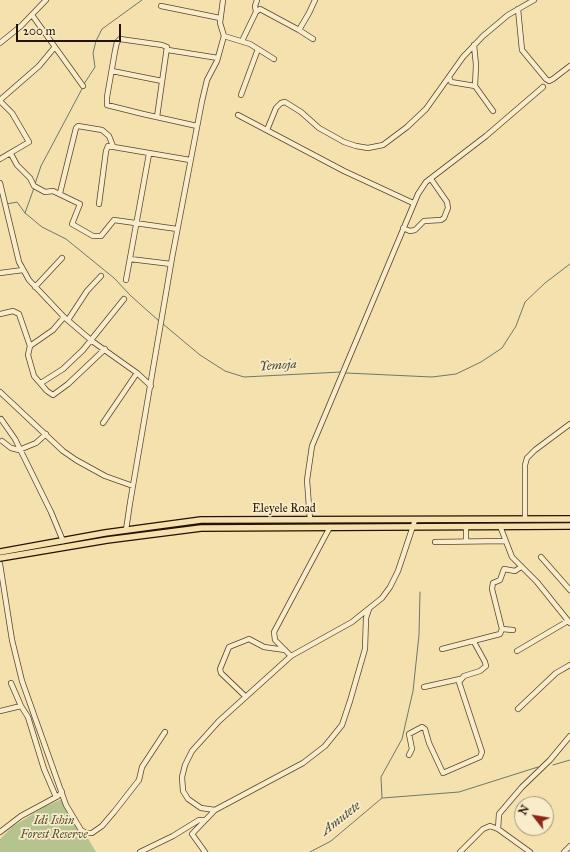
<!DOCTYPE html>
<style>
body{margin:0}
#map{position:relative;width:570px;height:852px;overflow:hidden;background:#f5e1ae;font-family:"IM FELL Great Primer",serif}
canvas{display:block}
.north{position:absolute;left:514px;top:796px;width:40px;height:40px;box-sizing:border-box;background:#f8ecca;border:1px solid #a39579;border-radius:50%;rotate:301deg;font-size:11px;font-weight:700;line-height:16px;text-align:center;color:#231200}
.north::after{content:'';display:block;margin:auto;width:14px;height:18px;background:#8f2418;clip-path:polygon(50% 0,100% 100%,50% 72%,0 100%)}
.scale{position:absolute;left:16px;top:24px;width:105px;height:18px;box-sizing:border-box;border:2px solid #231200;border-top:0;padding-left:5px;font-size:12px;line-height:14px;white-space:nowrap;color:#231200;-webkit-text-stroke:3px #f8ecca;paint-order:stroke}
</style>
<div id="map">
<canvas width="570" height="852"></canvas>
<div class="north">N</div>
<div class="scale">200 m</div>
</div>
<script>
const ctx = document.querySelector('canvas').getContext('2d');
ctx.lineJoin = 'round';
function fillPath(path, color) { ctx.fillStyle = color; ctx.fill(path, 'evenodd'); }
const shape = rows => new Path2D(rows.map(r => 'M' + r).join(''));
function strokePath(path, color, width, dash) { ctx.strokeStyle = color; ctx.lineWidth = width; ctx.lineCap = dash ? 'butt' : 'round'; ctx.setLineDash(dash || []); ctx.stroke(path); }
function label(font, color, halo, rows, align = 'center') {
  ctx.font = font + ' "IM FELL Great Primer",serif'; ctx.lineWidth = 3.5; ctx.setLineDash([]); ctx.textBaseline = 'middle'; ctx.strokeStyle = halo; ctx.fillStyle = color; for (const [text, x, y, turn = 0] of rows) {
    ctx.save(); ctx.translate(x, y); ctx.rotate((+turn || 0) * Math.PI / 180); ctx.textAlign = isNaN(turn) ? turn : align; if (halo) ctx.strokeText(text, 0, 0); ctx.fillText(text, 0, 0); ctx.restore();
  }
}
const green = shape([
 [64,798,96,852,0,852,0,839,12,827,44,807]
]);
const stream = shape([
 [84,84,95,67,93,53,96,41,102,29,142,0],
 [35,184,41,166,83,87],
 [7,204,17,202,25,213,42,227,66,239,114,278,131,296,159,321],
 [25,213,34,188],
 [163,324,200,355,225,371,244,377,341,372],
 [346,373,432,377,456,374,481,362,502,348,516,326,525,302,545,283,570,264],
 [553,765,570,760],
 [382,798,381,777,402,739,413,691,419,635,420,592],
 [383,798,459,792,538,767],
 [310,852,331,841,382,798]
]);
const minor = shape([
 [161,6,220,18],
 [518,9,522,50,546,79,549,81,553,79,570,66],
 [256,12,255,6,257,0],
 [32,15,83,86],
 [299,30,309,13,315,0],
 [224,36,250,44,274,59],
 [242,41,256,12,260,9,299,30,313,39],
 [0,43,21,26,46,0],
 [474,45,476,65,475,86,493,111],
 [168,50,218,58],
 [112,71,162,81],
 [449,77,451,82,475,86],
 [241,95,258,49],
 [0,100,39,66,54,48],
 [0,101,12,113,29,142,0,159],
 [238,115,344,171,413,203],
 [157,117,167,47,162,45,120,39,117,42,115,51,107,97,107,105,143,114,197,126],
 [267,130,276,108,281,103,285,102,301,112,319,128,344,142,356,146,368,148,383,145,407,127,426,109,463,57,483,36,508,15,534,0],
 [11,154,17,165,30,178,34,186,45,192,53,191,80,204,72,224,93,236,101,236,114,220,177,229],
 [0,183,19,262,29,280,64,317,92,341,137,373,151,386],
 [60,193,76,128,78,126,102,130,109,136,113,146],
 [99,204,106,151,108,146,190,160],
 [403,228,410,231,415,230,424,221,441,220,444,218,448,208,447,202,431,179],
 [130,259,171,264],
 [0,273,23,270],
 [126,280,149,154],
 [35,287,62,258],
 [0,314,13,311,19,314,30,346,28,355,34,376,47,391,53,395,68,384,105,349],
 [68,320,87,291,101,276],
 [30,346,53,330,64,317],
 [41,383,63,369,83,350,124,299],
 [0,392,63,451,76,460,105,476,133,486],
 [1,419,15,439,51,512,63,541],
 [103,423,137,373],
 [2,441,11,448,19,450,36,443,46,434],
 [525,519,525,465,527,458,535,450,570,424],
 [310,520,307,480,312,446,418,194,426,182,486,136,543,87],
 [500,526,512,557,537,582,570,623],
 [466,527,466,541],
 [126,530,130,503,172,258,202,101,207,80,217,61,222,43,224,36,220,23,223,0],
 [435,542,505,541],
 [541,557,570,590],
 [0,564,12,640,22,681,66,805,81,830,86,833,92,833,102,826,114,812,139,780,142,767,165,732],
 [369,609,366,618,365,649,350,701,342,725,325,746,303,763,215,810,201,808,188,799,183,791,182,777,185,765,192,751,219,721,291,656,352,622,382,598,390,587,398,571,415,520],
 [502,629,513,630],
 [442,649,500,634,502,629,492,589,493,583,500,580,504,569,515,571,521,567],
 [517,651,568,621],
 [291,656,275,640,274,632,330,527],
 [11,683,21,706,28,717,44,769,56,797],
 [424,687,460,679],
 [246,697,221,673,220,669,229,647,249,639,264,647,285,650],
 [518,709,556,673,570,665],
 [0,711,21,706],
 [409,755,412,749,409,734,422,727,425,729,429,743,443,773,480,757,482,752,459,682,464,676,480,671,486,666,485,662,474,642],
 [498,829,499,814,522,787,550,760,570,736],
 [0,832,21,816,58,796,62,792,61,790],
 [140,852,173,836,199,820,204,820],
 [205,852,192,834,215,810],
 [460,852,483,829,490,826,498,829,530,852],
 [564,852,570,846]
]);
const major = shape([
 [0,552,105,533,201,520,570,519],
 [0,558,107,540,201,528,570,526]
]);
const streetNames = [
 ["Eleyele Road",284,509]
];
const parkNames = [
 ["Idi Ishin",54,821],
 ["Forest Reserve",54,835]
];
const waterNames = [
 ["Yemoja",278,366,-4],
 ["Amutete",341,819,-38]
];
fillPath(green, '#b5c48f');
strokePath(stream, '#6c786a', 1);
strokePath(minor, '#58462c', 6);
strokePath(major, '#231200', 8);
strokePath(minor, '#f8ecca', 4.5);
strokePath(major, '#f5e1ae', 5.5);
label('12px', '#231200', '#f8ecca', streetNames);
label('italic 12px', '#565032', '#f8ecca', parkNames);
label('italic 13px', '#4e4e3e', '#f8ecca', waterNames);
</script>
